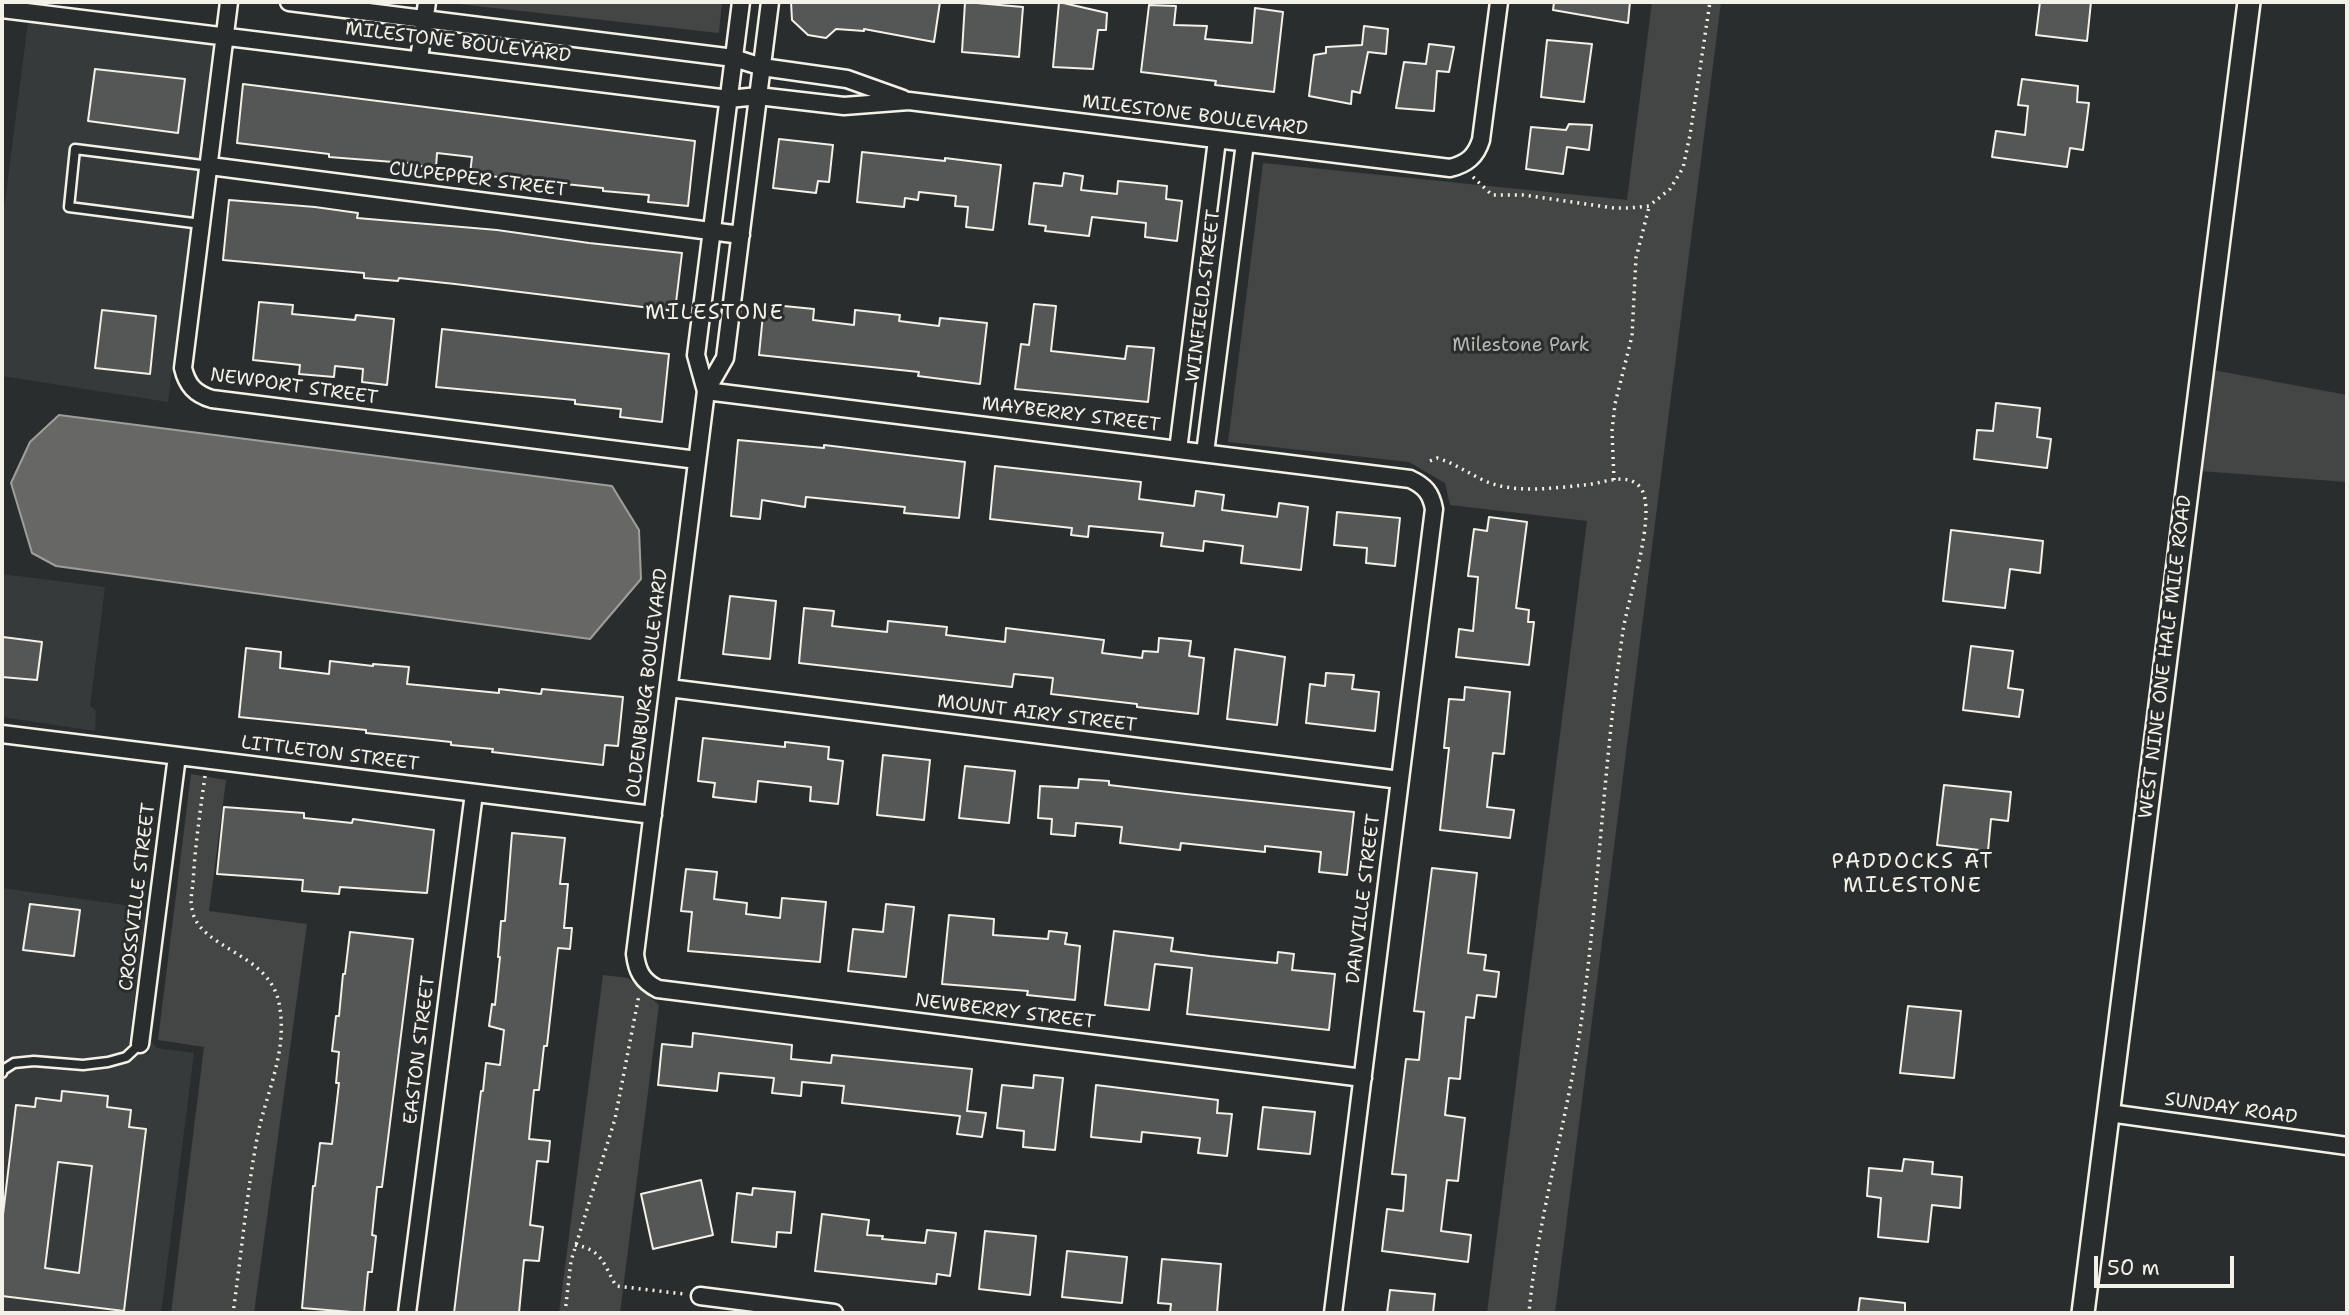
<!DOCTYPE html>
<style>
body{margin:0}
#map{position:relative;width:2349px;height:1315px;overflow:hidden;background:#2a2d2e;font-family:"Shantell Sans",sans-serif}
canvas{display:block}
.frame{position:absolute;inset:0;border:4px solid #f4f1e8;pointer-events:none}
.scale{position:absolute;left:2094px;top:1256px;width:140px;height:32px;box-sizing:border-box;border:4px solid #f4f1e8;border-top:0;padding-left:9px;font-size:21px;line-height:24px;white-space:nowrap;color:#f4f1e8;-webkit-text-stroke:5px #2a2d2e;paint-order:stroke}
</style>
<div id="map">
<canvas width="2349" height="1315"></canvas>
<div class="frame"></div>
<div class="scale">50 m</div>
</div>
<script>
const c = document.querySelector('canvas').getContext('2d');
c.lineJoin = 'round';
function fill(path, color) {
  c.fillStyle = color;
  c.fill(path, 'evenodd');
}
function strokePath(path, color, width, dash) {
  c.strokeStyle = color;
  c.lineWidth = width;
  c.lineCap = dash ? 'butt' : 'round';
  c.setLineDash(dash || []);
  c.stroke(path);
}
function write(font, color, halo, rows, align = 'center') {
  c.font = font + ' "Shantell Sans",sans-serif';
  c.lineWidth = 6;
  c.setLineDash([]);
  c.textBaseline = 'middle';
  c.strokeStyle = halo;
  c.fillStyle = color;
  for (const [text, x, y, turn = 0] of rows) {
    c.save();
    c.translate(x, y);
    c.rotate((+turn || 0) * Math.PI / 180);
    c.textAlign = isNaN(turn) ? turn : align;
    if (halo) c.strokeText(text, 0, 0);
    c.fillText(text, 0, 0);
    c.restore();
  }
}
const built = new Path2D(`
 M28,22L213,43L168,402L2,376V225Z
 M2,574L105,587L90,706L96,711L95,731L2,717Z
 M2,888L146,908L128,1051L149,1054L151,1041L157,1048L194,1053L161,1313H2Z`);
const green = new Path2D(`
 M459,2H722L719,33L459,4Z
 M1652,2H1721L1555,1313H1487L1587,521L1450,505L1445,483L1409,462L1228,442L1263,163L1627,200Z
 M2213,370L2347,395V482L2200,471Z
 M191,774L226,780L209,911L307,924L254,1313H171L204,1047L158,1040Z
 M603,975L628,978L659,1005L620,1313H559Z`);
const water = new Path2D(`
 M59,415L612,486L639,530L641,579L590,639L56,566L32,553L11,483L30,442Z`);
const building = new Path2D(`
 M791,2H940L934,42L864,29V31L836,29L826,38L808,35L792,20Z
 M965,2L1023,7L1019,57L962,52Z
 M1059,2L1107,13L1106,30H1098L1093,69L1053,67Z
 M1554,2H1630L1628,23L1553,10Z
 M2040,2H2091L2087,41L2036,35Z
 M1149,5L1176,6L1174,25L1207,26L1205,39L1252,43L1255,8L1283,12L1274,92L1215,85L1216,81L1141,72Z
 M1364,26L1388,29L1386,54L1368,52L1360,93L1352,91L1351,104L1309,96L1314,55L1326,53V47L1362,45Z
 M1547,40L1592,44L1584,102L1541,97Z
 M1429,44L1454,47L1449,72L1437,71L1434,111L1396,108L1404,62L1426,64Z
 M95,69L185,79L178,133L88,121Z
 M2022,79L2078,86L2077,102L2089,103L2083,150L2070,148L2067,167L1992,157L1996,131L2025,135L2028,106L2018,105Z
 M243,84L695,141L688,206L648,202L649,195L603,191V188L470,174L472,157L437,153L436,168L419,166V164L329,157V154L237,143Z
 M1569,124L1592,125L1589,150L1567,147L1563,174L1526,169L1531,127L1566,130Z
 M779,139L833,145L829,182L818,181L816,193L773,188Z
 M862,152L945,161V158L1001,165L993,230L966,227L968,207L955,206L956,196L919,192L918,200L905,198L904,207L857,202Z
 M1064,173L1083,176L1081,190L1117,194L1118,181L1167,186L1166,199L1182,201L1177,241L1145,237L1146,223L1092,217L1089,236L1045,231L1046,226L1029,224L1034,183L1062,186Z
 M229,200L315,207L358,213L357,218L497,230L589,243L682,253L675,311L455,284L399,278L398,281L364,278V273L223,260Z
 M259,302L293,305L292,314L355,320L356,315L394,319L387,385L362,382L363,369L335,366L334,377L299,374L300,365L253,360Z
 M764,304L814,309L813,320L854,325L855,310L900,315L899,321L939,326L940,318L987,323L980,384L918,376L919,372L759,355Z
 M1034,304L1056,306L1051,351L1125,359L1127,346L1154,348L1148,402L1015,389L1021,344L1029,345Z
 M102,310L156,316L150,374L95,368Z
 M442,329L669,354L662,422L620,417L621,409L575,404V400L436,387Z
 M1996,403L2040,408L2037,437L2051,439L2047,468L1974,459L1977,430L1993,431Z
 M738,440L824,448V445L965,462L959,518L904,513L905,507L806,497L805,507L762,500L760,519L731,516Z
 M995,466L1141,482L1139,499L1194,506L1196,491L1224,495L1222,510L1277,517L1279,503L1308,507L1301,570L1241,563L1243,546L1204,541L1203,551L1161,546L1163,533L1089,526L1088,537L1071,535L1072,528L990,519Z
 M1337,512L1400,518L1395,566L1366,563L1367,548L1334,545Z
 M1489,517L1527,522L1516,608L1529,610L1528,622H1534L1529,665L1456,657L1459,629L1473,631L1478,577L1468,576L1474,529L1487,531Z
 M1951,530L2043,541L2040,573L2010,569L2005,608L1943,601Z
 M730,596L776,601L770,659L723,654Z
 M804,608L834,611L832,626L887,632L888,621L947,627L946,635L1005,642L1006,628L1104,640L1102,653L1142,658L1143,651L1158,652L1159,638L1191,641L1189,656L1204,658L1198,714L1137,707V704L1051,694L1053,678L1014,674L1012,687L799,663Z
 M3,637L42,642L37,680L2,677Z
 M1971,646L2013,651L2008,688L2023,690L2019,717L1963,710Z
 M246,648L281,652L280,668L329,674L330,661L373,666V664L409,667L407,684L499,693V689L541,694L542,689L623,697L618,746L605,745L603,765L492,752L493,749L451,745V742L366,733V730L239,717Z
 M1235,649L1285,657L1277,725L1227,719Z
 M1326,673L1354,675L1352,689L1379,692L1375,731L1306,723L1310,684L1325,686Z
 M1465,687L1510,692L1504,754L1493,753L1487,807L1514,810L1510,838L1440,830L1449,748H1444L1449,699L1464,700Z
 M703,738L785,747V742L829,747L828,759L843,761L838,804L810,801L811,787L758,781L756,802L713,797L715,783L698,781Z
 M883,755L930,760L924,820L877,815Z
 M965,766L1015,771L1009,823L959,818Z
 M1079,779L1109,781V785L1186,794L1354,812L1347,875L1319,872L1321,852L1265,846V852L1181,843L1180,850L1120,843L1122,827L1076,823L1075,836L1051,834L1052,819L1038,818L1040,786L1078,788Z
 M1944,785L2011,792L2008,821L1991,819L1988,851L1937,845Z
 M224,807L304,813V818L352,823L353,819L434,830L427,893L340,887L339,894L302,891L303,880L217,874Z
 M512,833L565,838L560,884H568L564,928H572L570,949L558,948L547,1046H544L539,1090H534L529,1139L550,1141L548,1162L537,1161L530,1225L543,1227L539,1261L524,1260L519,1313H454L481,1091H483L486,1063L500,1065L504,1030L489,1026L492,1004L495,1005L500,957H498L501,921H505Z
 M1432,868L1477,873L1468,953L1486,955L1484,970L1499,972L1496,997L1477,995L1474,1018L1466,1017L1460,1079L1449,1078L1445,1115L1465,1118L1458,1181L1447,1180L1441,1231L1471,1235L1468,1262L1382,1251L1387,1209L1403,1211L1406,1175L1392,1174L1406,1059L1419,1060L1424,1012L1414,1011Z
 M686,869L717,872L714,899L747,903L746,914L780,918L782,898L826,902L820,962L688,951L692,912L681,911Z
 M30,904L80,910L74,956L23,950Z
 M886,904L914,907L906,977L848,971L853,929L883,932Z
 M949,915L994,919L993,935L1048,939L1049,931L1067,933L1065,944L1080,946L1075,1000L1027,995L1028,991L942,984Z
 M1114,931L1173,938L1171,951L1210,956L1277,963L1278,952L1294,954L1292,970L1335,974L1329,1030L1187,1014L1192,968L1155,964L1149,1010L1105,1005Z
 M350,932L413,939L382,1187H377L372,1235L376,1236L372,1272H368L364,1313L302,1308L313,1186H315L320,1143L332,1144L339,1083H336L339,1052L332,1051L336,1016H339L343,974H345Z
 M1908,1006L1961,1011L1954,1078L1900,1073Z
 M693,1033L792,1045L791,1059L831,1063L832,1055L972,1069L967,1111L986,1113L982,1137L957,1134L960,1116L842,1103L844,1086L802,1082L801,1096L772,1093L774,1078L719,1073L717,1091L658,1085L662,1044L692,1047Z
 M1034,1075L1063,1078L1055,1150L1023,1147L1024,1131L997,1128L1002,1085L1033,1088Z
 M1096,1085L1218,1100L1217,1113L1232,1114L1227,1156L1198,1153L1200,1138L1142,1132L1141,1142L1091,1137Z
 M62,1091L108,1096L107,1107L131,1110L129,1127L146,1129L124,1311L2,1296V1223L16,1105L35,1107L36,1098L61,1101ZM58,1162L92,1166L79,1273L45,1268Z
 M1263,1107L1315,1112L1310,1154L1258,1149Z
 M1904,1159L1933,1162L1932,1174L1962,1177L1960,1208L1932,1205L1928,1242L1878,1237L1881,1198L1867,1196L1869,1168L1902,1171Z
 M701,1180L713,1235L653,1249L641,1194Z
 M753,1188L795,1192L791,1233L777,1232L776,1247L732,1242L737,1193L752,1195Z
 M822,1214L869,1220L867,1235L883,1236L882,1239L925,1243L927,1230L956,1233L950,1276L937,1274L936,1284L815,1271Z
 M985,1231L1036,1236L1030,1295L979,1289Z
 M1067,1251L1127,1257L1122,1303L1062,1297Z
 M1162,1259L1221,1264L1217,1313H1170L1171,1304L1158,1303Z
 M1390,1290L1435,1294L1433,1313H1387Z
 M1860,1298L1905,1303V1313H1858Z`);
const path = new Path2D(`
 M1473,177L1492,195H1523L1614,208H1629L1649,206L1670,189L1683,168L1690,135L1710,2
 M1430,461L1437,458C1454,463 1468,473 1485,481C1515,494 1553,488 1584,485C1602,484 1626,471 1640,487C1659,510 1627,601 1623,631C1604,759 1599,888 1582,1016C1569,1116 1538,1213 1529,1313
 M1614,480L1612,431L1615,404L1632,336L1636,258L1649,207
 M205,776C200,812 195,847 193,883C192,891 190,901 192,909C198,949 269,952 279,1003C289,1054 264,1095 256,1144C246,1200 241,1257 233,1313
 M575,1245C602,1249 604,1265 616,1286L684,1294
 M565,1313L571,1261L615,1119L639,995`);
const service = new Path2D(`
 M201,224L69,207L75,149L210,166
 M2,1073L3,1070L14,1063L34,1061L83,1065L108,1062L126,1057L140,1044`);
const minor = new Path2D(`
 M229,2L183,368C187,385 195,394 212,399L697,460
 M289,2L734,58L762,67L847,79L903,99
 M741,2L696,355L706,391L635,954C637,971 642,981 658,989L1363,1078
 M2,9L729,99L758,96L844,106L909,101L1450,168C1467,164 1476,156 1481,140L1499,2
 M419,59L427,2
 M210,166L741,235
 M706,391L1410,479C1425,486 1431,493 1434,509L1333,1313
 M706,391L725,358L770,2
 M1178,450L1217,140
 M1205,453L1245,143
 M669,688L1400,780
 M2,734L653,815
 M140,1044L177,756
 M2109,1113L2347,1146
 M700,1296L834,1313
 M407,1313L474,793`);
const tertiary = new Path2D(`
 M2083,1313L2249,2`);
const streetNames = [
 ["MILESTONE BOULEVARD",458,43,7],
 ["MILESTONE BOULEVARD",1195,116,7],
 ["CULPEPPER STREET",478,180,7],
 ["WINFIELD STREET",1204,296,-83],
 ["NEWPORT STREET",294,387,8],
 ["MAYBERRY STREET",1071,415,7],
 ["WEST NINE ONE HALF MILE ROAD",2166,657,-83],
 ["OLDENBURG BOULEVARD",648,683,-83],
 ["MOUNT AIRY STREET",1037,714,7],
 ["LITTLETON STREET",330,754,7],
 ["CROSSVILLE STREET",138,897,-83],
 ["DANVILLE STREET",1364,899,-83],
 ["NEWBERRY STREET",1005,1012,7],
 ["EASTON STREET",420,1050,-83],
 ["SUNDAY ROAD",2231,1109,8]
];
const parkNames = [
 ["Milestone Park",1521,346]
];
const neighbourhoodNames = [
 ["MILESTONE",715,314],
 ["PADDOCKS AT",1913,863],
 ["MILESTONE",1913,887]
];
fill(built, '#373a3a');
fill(green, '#444645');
fill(water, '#676866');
strokePath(water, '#9f9f9a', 2);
fill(building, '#555756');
strokePath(building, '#f4f1e8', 2);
strokePath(service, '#f4f1e8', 13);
strokePath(minor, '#f4f1e8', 21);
strokePath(tertiary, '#f4f1e8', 26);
strokePath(path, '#f4f1e8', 3.5, [2, 5]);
strokePath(service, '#2a2d2e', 8);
strokePath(minor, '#2a2d2e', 16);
strokePath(tertiary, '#2a2d2e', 21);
write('19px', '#f4f1e8', '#2a2d2e', streetNames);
write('19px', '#b6b5af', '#2a2d2e', parkNames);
c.letterSpacing = '2px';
write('21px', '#f4f1e8', '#2a2d2e', neighbourhoodNames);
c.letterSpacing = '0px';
</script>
